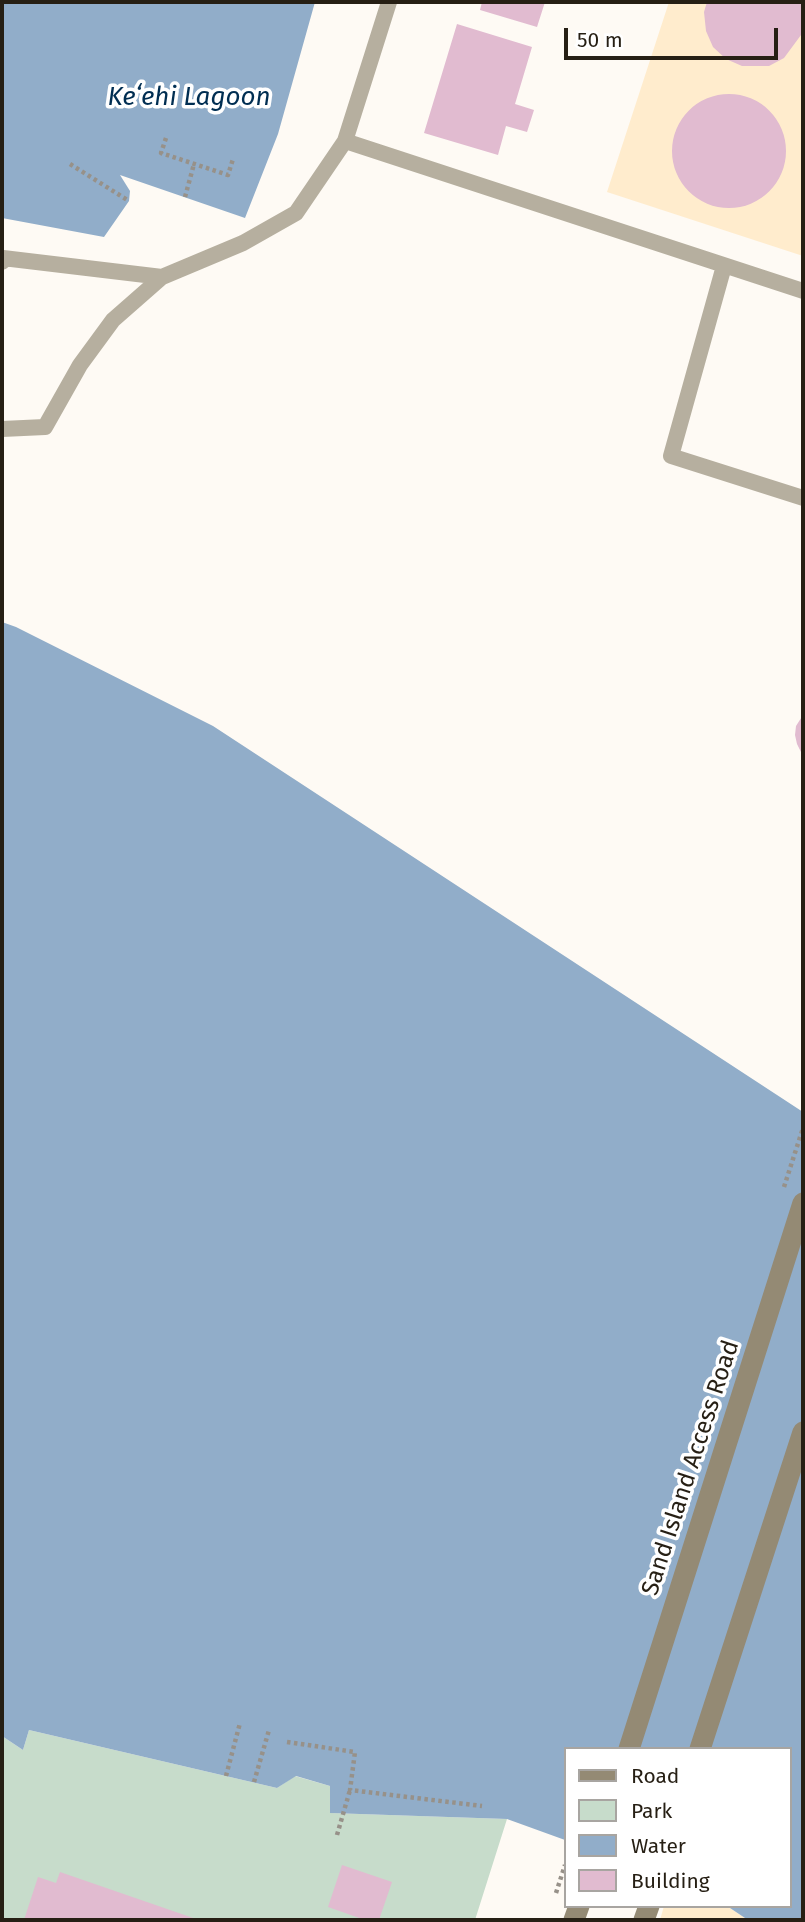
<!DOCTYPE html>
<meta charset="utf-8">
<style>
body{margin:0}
#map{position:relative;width:805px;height:1922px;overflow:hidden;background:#fefaf4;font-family:"Fira Sans",sans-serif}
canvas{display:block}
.frame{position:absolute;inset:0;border:4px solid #261f14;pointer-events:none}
.legend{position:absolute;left:564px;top:1747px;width:228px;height:161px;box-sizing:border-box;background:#fff;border:2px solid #a8a5a1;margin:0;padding:9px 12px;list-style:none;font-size:21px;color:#261f14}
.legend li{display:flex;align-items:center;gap:14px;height:35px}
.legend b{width:35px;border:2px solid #a8a5a1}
.scale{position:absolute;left:564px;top:28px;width:214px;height:32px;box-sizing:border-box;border:4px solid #261f14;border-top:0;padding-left:9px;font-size:21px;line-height:24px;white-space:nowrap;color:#261f14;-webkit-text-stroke:5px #fff;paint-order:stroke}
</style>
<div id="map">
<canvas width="805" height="1922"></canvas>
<div class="frame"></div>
<ul class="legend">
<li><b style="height:9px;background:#948a74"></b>Road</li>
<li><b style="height:19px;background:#c7dccb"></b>Park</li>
<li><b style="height:19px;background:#91adc9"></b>Water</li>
<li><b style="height:19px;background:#e1bbd0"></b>Building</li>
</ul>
<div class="scale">50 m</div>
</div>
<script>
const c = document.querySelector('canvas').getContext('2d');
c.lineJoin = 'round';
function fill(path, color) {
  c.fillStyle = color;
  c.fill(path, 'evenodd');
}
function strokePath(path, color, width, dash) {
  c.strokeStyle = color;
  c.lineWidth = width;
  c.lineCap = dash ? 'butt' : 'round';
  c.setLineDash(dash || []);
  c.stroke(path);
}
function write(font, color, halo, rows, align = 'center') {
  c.font = font + ' "Fira Sans",sans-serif';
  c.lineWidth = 7;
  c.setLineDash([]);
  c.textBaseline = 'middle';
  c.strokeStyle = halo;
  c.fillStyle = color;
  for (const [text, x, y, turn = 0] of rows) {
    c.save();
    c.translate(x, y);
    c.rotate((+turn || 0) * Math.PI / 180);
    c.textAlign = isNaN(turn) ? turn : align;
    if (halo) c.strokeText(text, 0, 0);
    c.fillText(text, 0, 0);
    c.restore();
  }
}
const built = new Path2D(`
 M669,2H803V256L607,192Z
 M664,1906H727L748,1920H660Z`);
const green = new Path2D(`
 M29,1730L277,1788L295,1776L330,1786L331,1813L507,1819L475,1920H2V1736L23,1750Z`);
const water = new Path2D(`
 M2,2H315L278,134L245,218L120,175L130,191L129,201L104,237L2,218Z
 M2,622L16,627L213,726L803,1112V1920H748L727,1906H789V1749H565V1840L507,1819L330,1813V1786L296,1776L277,1788L29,1730L23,1750L2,1736Z`);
const building = new Path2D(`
 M482,2H545L537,27L480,10Z
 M707,2H801L803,17L801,35L784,58L769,66H742L726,59L713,47L706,31L704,12Z
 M457,24L532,47L515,104L534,110L527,132L506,126L498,155L424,133Z
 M672 151a57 57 0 1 1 114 0a57 57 0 1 1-114 0Z
 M803,715V756L797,744L795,735L796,726Z
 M342,1865L392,1882L379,1920H365L328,1907Z
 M60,1872L199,1920H24L38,1877L56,1883Z`);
const path = new Path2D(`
 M166,138L161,153L228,175L233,159
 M70,164L129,201
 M185,197L194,164
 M784,1187L803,1128
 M287,1742L355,1752L350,1790L482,1806
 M226,1776L240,1723
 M254,1782L269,1730
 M337,1835L350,1790
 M556,1893L565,1865`);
const service = new Path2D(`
 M345,141L803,291
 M2,262L3,258L162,277
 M724,266L671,456L803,498
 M2,429L45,427L80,365L113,320L162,277L243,243L296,213L345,141L389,2`);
const secondary = new Path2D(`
 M629,1749L803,1203
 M700,1749L803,1432
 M574,1920L579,1906
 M644,1920L649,1906`);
const streetNames = [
 ["Sand Island Access Road",691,1468,-72]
];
const waterNames = [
 ["Keʻehi Lagoon",189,98]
];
fill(built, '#ffeccd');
fill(green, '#c7dccb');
fill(water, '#91adc9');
fill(building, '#e1bbd0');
strokePath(path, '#979189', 4.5, [3.5, 3.5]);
strokePath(service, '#b6af9f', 16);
strokePath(secondary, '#948a74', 21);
write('24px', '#261f14', '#fff', streetNames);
write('italic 26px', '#002e52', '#fff', waterNames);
</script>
